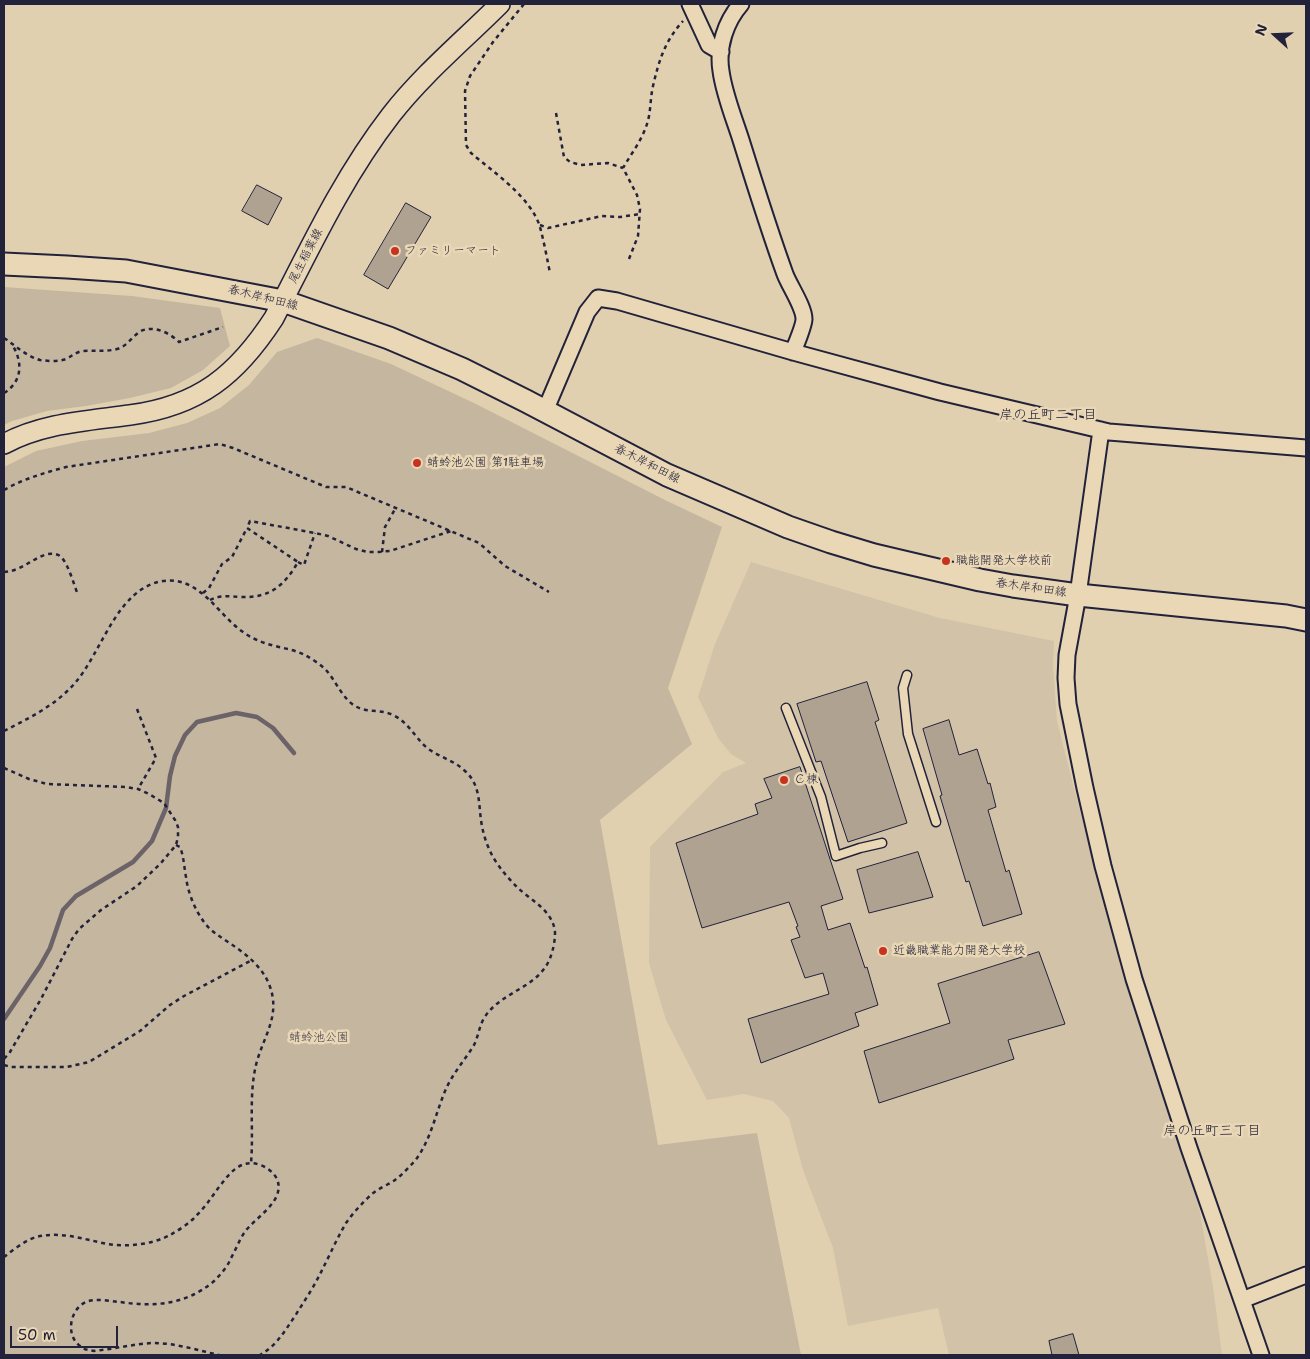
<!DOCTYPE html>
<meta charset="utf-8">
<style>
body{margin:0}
#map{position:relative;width:1310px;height:1359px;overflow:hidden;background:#e1d0b0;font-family:"Shantell Sans",sans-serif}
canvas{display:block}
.frame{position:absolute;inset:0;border:5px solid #22223b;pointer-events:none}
.north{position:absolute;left:1250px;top:10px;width:50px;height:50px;-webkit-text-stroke:4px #e9d7b5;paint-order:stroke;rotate:290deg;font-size:14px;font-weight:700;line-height:20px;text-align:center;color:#22223b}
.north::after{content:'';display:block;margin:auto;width:18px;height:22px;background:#22223b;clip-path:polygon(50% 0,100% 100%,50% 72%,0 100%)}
.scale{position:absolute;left:10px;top:1326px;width:108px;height:22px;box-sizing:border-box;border:2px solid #22223b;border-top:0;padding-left:6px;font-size:15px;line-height:18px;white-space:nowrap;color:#22223b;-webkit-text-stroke:4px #e9d7b5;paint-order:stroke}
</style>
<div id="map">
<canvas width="1310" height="1359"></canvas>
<div class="frame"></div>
<div class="north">N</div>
<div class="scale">50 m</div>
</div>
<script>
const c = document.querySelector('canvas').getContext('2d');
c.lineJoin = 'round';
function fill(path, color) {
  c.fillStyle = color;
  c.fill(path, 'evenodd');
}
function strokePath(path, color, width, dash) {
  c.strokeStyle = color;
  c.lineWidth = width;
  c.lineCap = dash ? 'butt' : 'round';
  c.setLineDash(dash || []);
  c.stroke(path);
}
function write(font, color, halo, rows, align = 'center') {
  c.font = font + ' "Shantell Sans","Klee One",sans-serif';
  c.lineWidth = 5;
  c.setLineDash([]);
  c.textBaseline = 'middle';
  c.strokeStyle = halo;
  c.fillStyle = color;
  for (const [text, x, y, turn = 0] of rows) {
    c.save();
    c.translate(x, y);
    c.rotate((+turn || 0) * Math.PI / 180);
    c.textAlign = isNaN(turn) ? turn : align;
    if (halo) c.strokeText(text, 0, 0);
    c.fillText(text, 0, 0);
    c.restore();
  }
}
const built = new Path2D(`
 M751,562L940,618L1054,641L1053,665L1057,721L1076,796L1113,938L1142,1030L1182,1148L1199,1207L1213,1287L1222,1355H949L938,1308L848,1326L833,1248L803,1170L789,1118L773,1101L744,1094L707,1100L666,1020L649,963L650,847L723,772L746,763L731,754L718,738L698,697L715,644Z`);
const green = new Path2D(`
 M4,287L132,296L220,308L230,346L203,370L171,388L130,398L86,406L47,411L12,421L4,425Z
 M317,338L391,364L476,404L665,500L722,527L668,688L692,744L600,820L658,1145L757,1133L801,1355H4V467L36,451L82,441L149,433L187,423L220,408L249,385L277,352Z`);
const stream = new Path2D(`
 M4,1019L40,966L50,948L63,910L76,896L133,862L152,841L166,808L170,776L175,756L185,735L197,722L236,713L257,717L273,728L294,753`);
const building = new Path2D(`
 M257,185L282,198L268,225L242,211Z
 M406,203L431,217L388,289L364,275Z
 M867,682L879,720L875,722L907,823L848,842L821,761L816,762L797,704Z
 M949,720L959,755L977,749L988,784L990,783L996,807L988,810L1006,872L1009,870L1022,914L983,926L969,881L966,882L940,796L942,795L923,729Z
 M800,767L843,899L821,906L828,930L850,923L865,968L867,967L878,1005L855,1013L859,1026L761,1063L748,1019L829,994L823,973L805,978L791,940L800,937L796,927L798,926L789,902L702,928L676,843L758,814L755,804L772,798L764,779Z
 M918,852L933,897L869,913L857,870Z
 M1039,952L1065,1024L1008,1040L1014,1059L879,1103L864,1051L950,1023L938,984Z
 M1073,1334L1079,1355H1052L1049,1341Z`);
const path = new Path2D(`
 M524,4L493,42L470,76L465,91L466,145L471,153C493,172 531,197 540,227C544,242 547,258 550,273
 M556,113L564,157L570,162L581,165L608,163L623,168
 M540,225L548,228L602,216L620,217L640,214
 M629,259L638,236L640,209L637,195L623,168C631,154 642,140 647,124C651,112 650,99 653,86C659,60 665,41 683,21
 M4,338C16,346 26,356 40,360C48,361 58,362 66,359C72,356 76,352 83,351C95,350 106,352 117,349C128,346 132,336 141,331C154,325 170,333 179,342L223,327
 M4,393C22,382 23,363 13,346
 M4,490C23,479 44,473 66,467L220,444L233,448L326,487H346L479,543L505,566L549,592
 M382,552L385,527L395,509
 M298,562L304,565L315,533
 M4,572C22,571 32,558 48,554C53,553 59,554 62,558C69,566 74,585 78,595
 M203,593L209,588L222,564L232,557L247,528
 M210,600C220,595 229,596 241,597C270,598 284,586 298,562L247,528L250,521L315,533L328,536L356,549L368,552H378L390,551L451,531
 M137,709L156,758L138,789
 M4,731C29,718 55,706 75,683C102,652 117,588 163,581C200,576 217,614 243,632C254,640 266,644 279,647C288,649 297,651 305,655C312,659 320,664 326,670C336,681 342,698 355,706C367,713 381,709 393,715C408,722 414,736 426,747C438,757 454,760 465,771C482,786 478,807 482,826C484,837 488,848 493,857C500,869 509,879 518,888C532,901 553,911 555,932C555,939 554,946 552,952C543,989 499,990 483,1020C479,1028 478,1037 474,1045C465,1060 453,1073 446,1089C435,1114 431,1141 414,1162C408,1168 402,1175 395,1180C388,1185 379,1188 372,1194C363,1202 353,1213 346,1223C336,1240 328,1259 319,1276C312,1290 303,1303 295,1316C284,1332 277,1345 260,1355
 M4,768L29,779L47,784L126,787L138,789L149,794L164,803L175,820L178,827V837L176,845L161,863L137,886L101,910L79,929L72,939L41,999L10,1052L4,1059
 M176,845L180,847C184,857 184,867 186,877C188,893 195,910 204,922C211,932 221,937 231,944C246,954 262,967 269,984C281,1014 265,1034 257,1061C248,1094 254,1129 251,1163
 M4,1065L11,1067H67L89,1062L140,1031L170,1005L184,996L252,960
 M4,1257C13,1250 24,1241 36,1237C61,1231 83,1239 107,1244C127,1247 151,1245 170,1235C179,1230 190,1223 197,1215C204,1208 210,1200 216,1191C227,1177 239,1157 260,1165C267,1167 274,1173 277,1179C285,1199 261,1214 250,1226C241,1234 237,1248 231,1258C227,1268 220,1275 213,1282C185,1305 154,1307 120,1302C109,1301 96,1298 86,1302C70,1309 65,1335 80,1346C84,1350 89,1350 94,1351C114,1349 133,1344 153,1343C175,1343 197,1350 219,1355`);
const service = new Path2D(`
 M907,675L903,688L908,734L936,822
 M786,708L821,797L836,856L860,848L882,843`);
const minor = new Path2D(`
 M690,4L709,45L721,52
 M741,4C726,21 717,47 721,71C724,94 734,118 741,140C755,185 769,230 785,274C789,285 804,307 804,319C804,326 796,344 793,352
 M545,411L587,312L598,298L617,301L793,352L940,392L1109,432L1306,448
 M1101,430L1078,595L1067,655L1066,678L1068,704L1085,788L1103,866L1134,979L1189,1148L1261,1355
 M1242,1300L1306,1275`);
const tertiary = new Path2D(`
 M4,444C43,423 87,421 130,415C199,406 237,375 274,318C310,248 343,177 391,115C423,74 464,40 500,4`);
const secondary = new Path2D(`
 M4,264L67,267L126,271L283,301L389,338L462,369L526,401L667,475L788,527L831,542L874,555L980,580L1013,586L1078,595L1286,616L1306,620`);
const markers = [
 [395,251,5,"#c8321e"],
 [417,463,5,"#c8321e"],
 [946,561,5,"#c8321e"],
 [784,780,5,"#c8321e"],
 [883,951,5,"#c8321e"]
];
const poiNames = [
 ["ファミリーマート",405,251],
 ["蜻蛉池公園 第1駐車場",427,463],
 ["職能開発大学校前",956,561],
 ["Ｃ棟",794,780],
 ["近畿職業能力開発大学校",893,951]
];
const streetNames = [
 ["尾生稲葉線",306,256,-63],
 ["春木岸和田線",263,298,14],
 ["春木岸和田線",647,464,27],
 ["春木岸和田線",1031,588,8]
];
const parkNames = [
 ["蜻蛉池公園",319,1038]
];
const neighbourhoodNames = [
 ["岸の丘町二丁目",1048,415],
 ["岸の丘町三丁目",1212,1131]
];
fill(built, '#d2c2a7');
fill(green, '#c5b69f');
strokePath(stream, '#6b6367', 4.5);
fill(building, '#afa291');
strokePath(building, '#22223b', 1);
strokePath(service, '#22223b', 11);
strokePath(minor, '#22223b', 19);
strokePath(tertiary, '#22223b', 22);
strokePath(secondary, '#22223b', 25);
strokePath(path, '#22223b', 2.5, [4, 4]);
strokePath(service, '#e9d7b5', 8);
strokePath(minor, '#e9d7b5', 15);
strokePath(tertiary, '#e9d7b5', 19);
strokePath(secondary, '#e9d7b5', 21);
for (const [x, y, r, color] of markers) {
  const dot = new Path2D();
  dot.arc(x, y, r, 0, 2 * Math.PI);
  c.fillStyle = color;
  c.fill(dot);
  strokePath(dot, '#e9d7b5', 2);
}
write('12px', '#22223b', '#e9d7b5', poiNames, 'left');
write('12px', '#22223b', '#e9d7b5', streetNames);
write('12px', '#43404f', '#e9d7b5', parkNames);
write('14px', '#22223b', '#e9d7b5', neighbourhoodNames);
</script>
